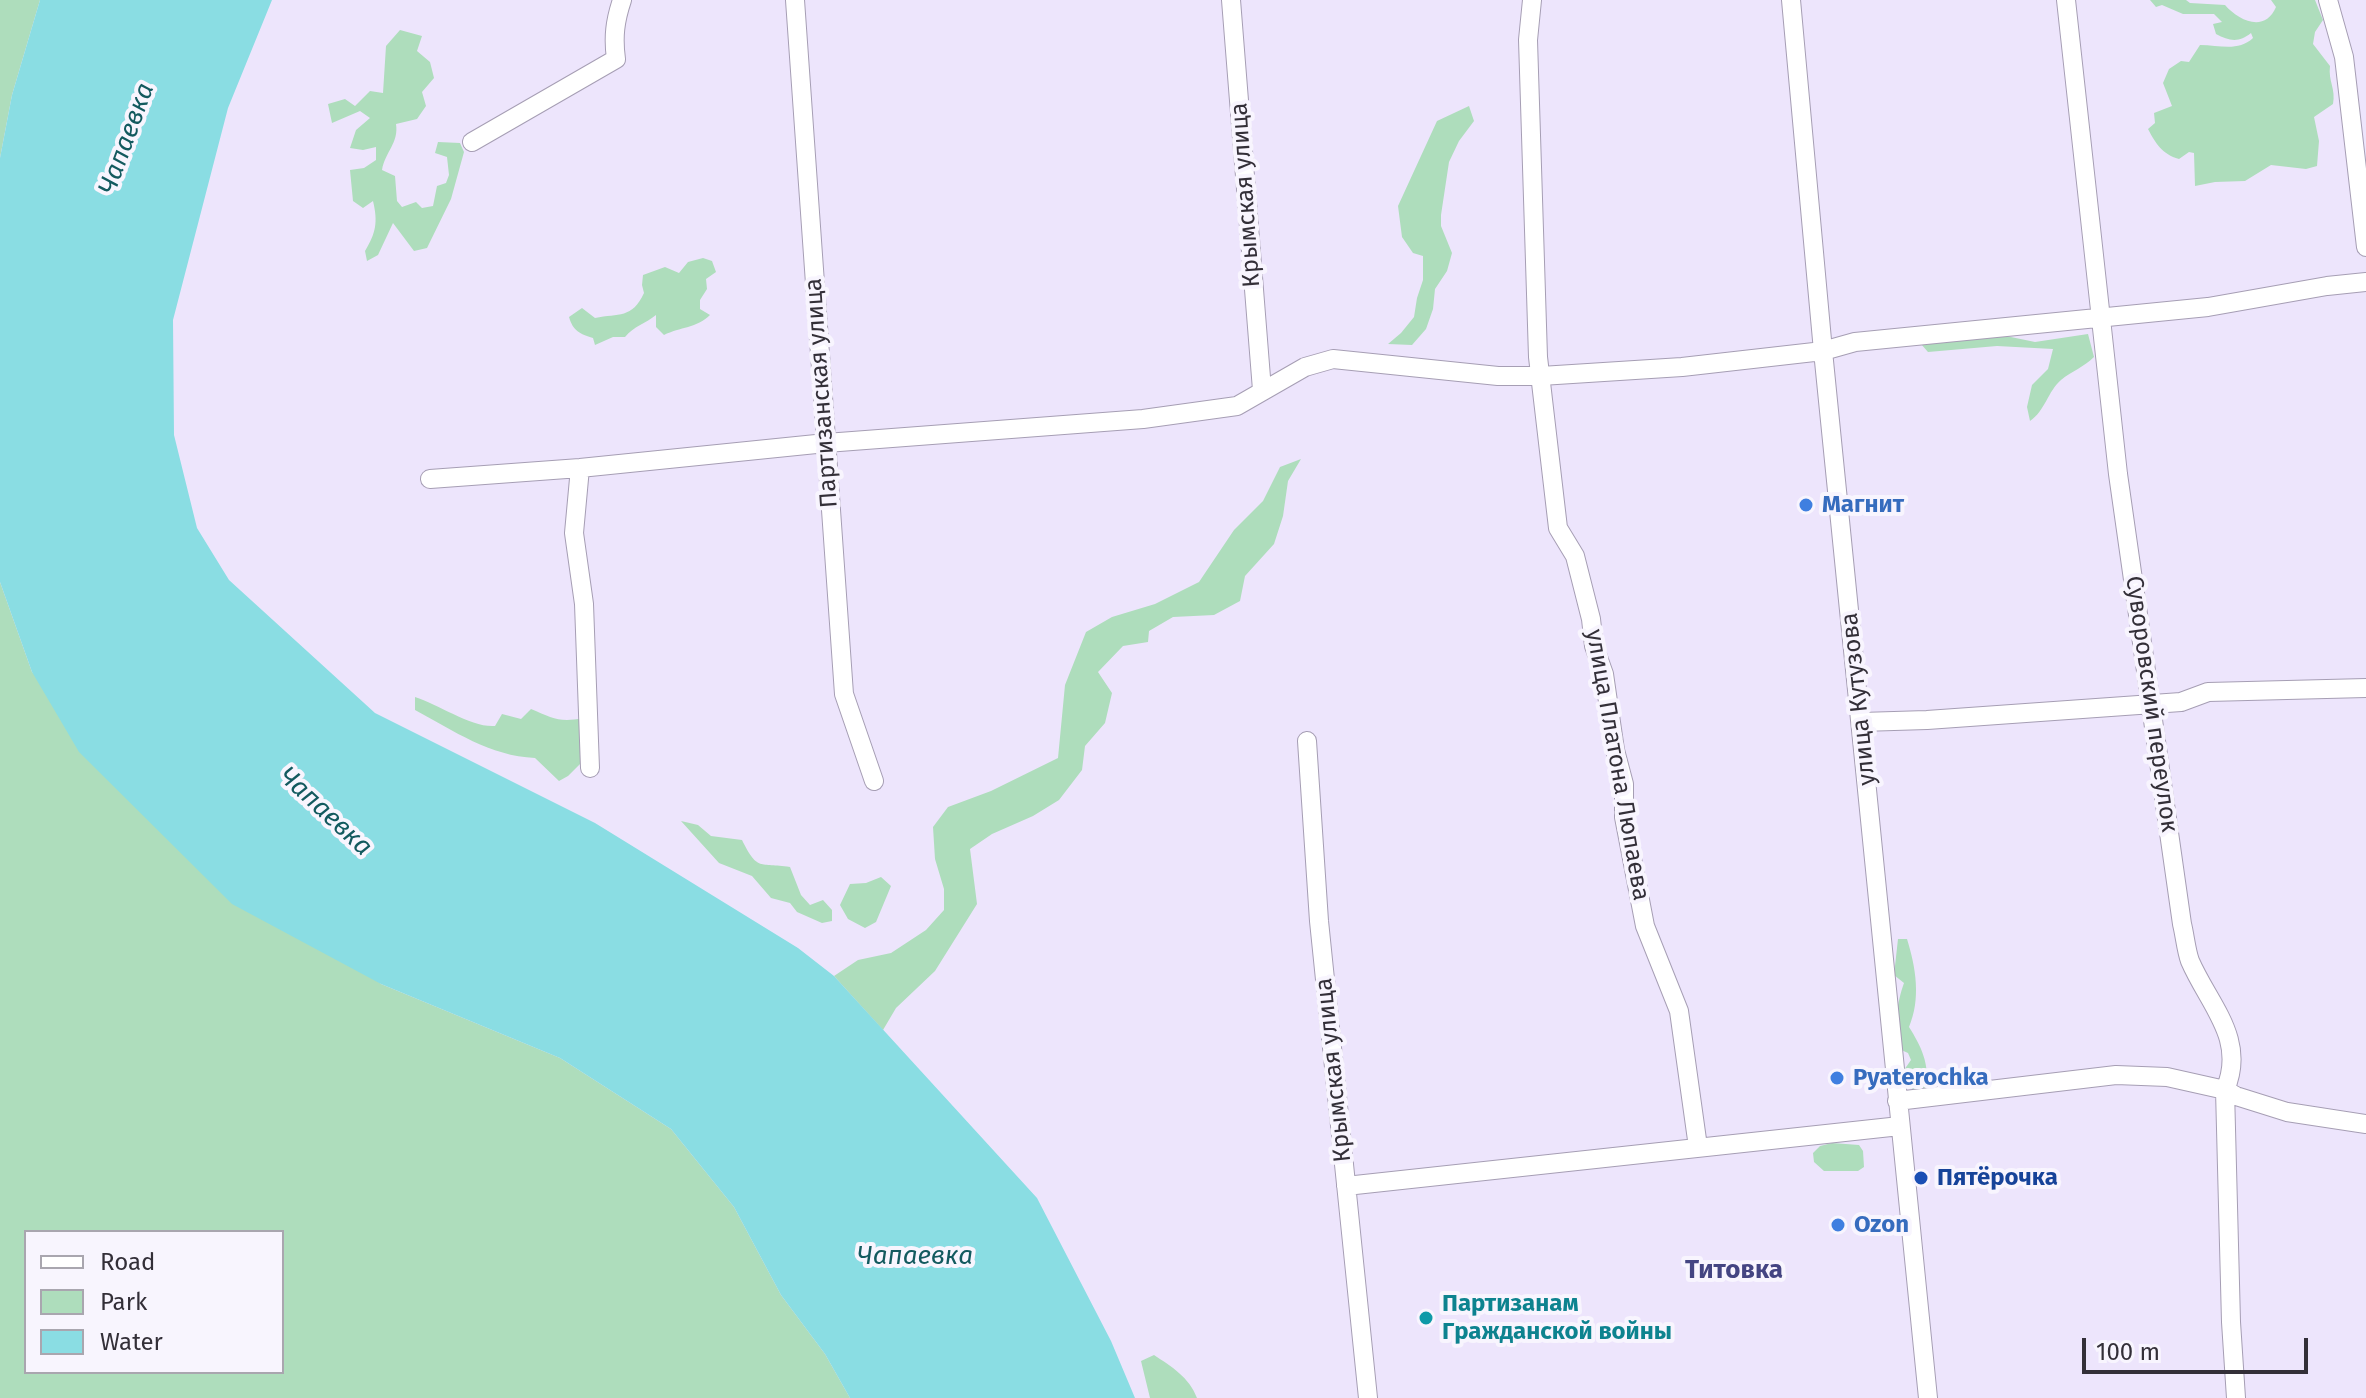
<!DOCTYPE html>
<meta charset="utf-8">
<style>
body{margin:0}
#map{position:relative;width:2366px;height:1398px;overflow:hidden;background:#ede5fc;font-family:"Fira Sans",sans-serif}
canvas{display:block}
.legend{position:absolute;left:24px;top:1230px;width:260px;height:144px;box-sizing:border-box;background:#f8f5fe;border:2px solid #a9a6af;margin:0;padding:10px 14px;list-style:none;font-size:24px;color:#332f38}
.legend li{display:flex;align-items:center;gap:16px;height:40px}
.legend b{width:40px;border:2px solid #a9a6af}
.scale{position:absolute;left:2082px;top:1338px;width:226px;height:36px;box-sizing:border-box;border:4px solid #332f38;border-top:0;padding-left:10px;font-size:24px;line-height:28px;white-space:nowrap;color:#332f38;-webkit-text-stroke:6px #f8f5fe;paint-order:stroke}
</style>
<div id="map">
<canvas width="2366" height="1398"></canvas>
<ul class="legend">
<li><b style="height:10px;background:#fff"></b>Road</li>
<li><b style="height:22px;background:#aeddbc"></b>Park</li>
<li><b style="height:22px;background:#8adde3"></b>Water</li>
</ul>
<div class="scale">100 m</div>
</div>
<script>
const c = document.querySelector('canvas').getContext('2d');
c.lineJoin = 'round';
function fill(path, color) {
  c.fillStyle = color;
  c.fill(path, 'evenodd');
}
function strokePath(path, color, width, dash) {
  c.strokeStyle = color;
  c.lineWidth = width;
  c.lineCap = dash ? 'butt' : 'round';
  c.setLineDash(dash || []);
  c.stroke(path);
}
function write(font, color, halo, rows, align = 'center') {
  c.font = font + ' "Fira Sans",sans-serif';
  c.lineWidth = 8;
  c.setLineDash([]);
  c.textBaseline = 'middle';
  c.strokeStyle = halo;
  c.fillStyle = color;
  for (const [text, x, y, turn = 0] of rows) {
    c.save();
    c.translate(x, y);
    c.rotate((+turn || 0) * Math.PI / 180);
    c.textAlign = isNaN(turn) ? turn : align;
    if (halo) c.strokeText(text, 0, 0);
    c.fillText(text, 0, 0);
    c.restore();
  }
}
const green = new Path2D(`
 M0,0H40L12,95L0,158Z
 M2150,0H2186L2190,3L2225,5C2239,21 2265,33 2276,7L2271,0H2315L2323,20L2315,32L2313,44L2330,66C2328,81 2336,89 2333,104L2314,117L2319,141L2317,166L2306,169L2271,165L2245,181L2215,182L2195,186L2194,153L2189,152L2179,159C2162,154 2156,144 2148,129L2155,123L2154,113L2172,106L2163,83L2169,69L2181,61L2189,62L2200,45C2220,45 2238,52 2253,38L2251,33C2239,43 2229,41 2216,34L2213,24L2222,22L2214,14H2183L2162,5L2156,7Z
 M400,30L422,36L417,51L430,62L434,78L422,92L426,106L417,119L396,124C399,143 385,152 382,170L395,176L397,201L402,207L416,202L422,208L433,206L437,186L446,183L449,175L447,157L435,153L438,142L460,143L464,152L451,199L427,248L414,251L393,223L378,255L367,261L365,251C376,233 378,222 373,201L363,208L353,201L350,170L364,168L376,160V147L363,150L350,148L356,130L370,118L360,111L332,123L328,104L345,99L355,106L370,91L383,93L386,46Z
 M1469,106L1474,121L1459,141L1449,162L1441,215V226L1452,253L1447,271L1435,289L1433,309L1426,329L1412,345L1388,344L1401,333L1414,317L1417,298L1423,280V256L1413,253L1402,237L1398,206L1437,121Z
 M703,258L712,261L716,272L706,279L707,289L700,300V309L710,315C697,328 680,327 664,335L656,327V315C645,324 634,326 625,337H613L595,345L593,338C580,334 573,331 569,317L582,308L595,318C619,313 632,319 644,293L642,285L643,275L665,267L679,273L688,262Z
 M2088,334L2094,357C2084,367 2072,371 2061,380C2048,391 2045,411 2030,421L2027,407L2032,385L2048,369L2053,349L1997,346L1928,352L1921,344L2006,336L2035,342Z
 M1301,459L1288,481L1283,516L1274,544L1245,576L1240,601L1214,615L1173,617L1149,631L1148,642L1123,646L1098,672L1112,693L1105,723L1085,746L1082,770L1059,800L1033,816L992,834L970,849L977,904L935,971L896,1008L883,1030L834,976L858,960L891,953L926,930L944,910V889L935,859L933,827L948,807L991,791L1058,758L1065,685L1086,632L1112,617L1155,604L1199,582L1234,530L1263,501L1280,467Z
 M0,582L32,672L381,984L560,1058L671,1129L734,1207L781,1295L825,1354L850,1398H0ZM26,1232H282V1372H26Z
 M415,697C438,704 472,728 495,726L502,714L521,719L531,709C552,718 560,723 583,718V761L568,776L559,781L535,758C490,756 454,731 415,710Z
 M681,821L698,825L711,836L742,840C758,872 759,862 790,867L801,895L810,905L823,900L832,910V921L822,923L797,912L790,903L771,898L752,876L719,863Z
 M881,877L891,886L876,922L865,928L848,919L840,905L850,884L866,883Z
 M1898,939H1907C1916,968 1921,999 1909,1027C1921,1046 1930,1064 1926,1088L1916,1091L1906,1084L1904,1070L1911,1060L1908,1053L1899,1049C1893,1030 1897,1002 1904,983L1894,975Z
 M1832,1143L1859,1145L1863,1151L1864,1167L1858,1171H1824L1814,1162L1813,1153L1820,1146Z
 M1154,1355C1172,1367 1189,1377 1197,1398H1150L1141,1361Z`);
const water = new Path2D(`
 M40,0H272L228,108L173,320L174,435L197,528L229,580L375,713L595,823L798,948L834,976L1037,1198L1111,1341L1135,1398H850L825,1354L781,1295L734,1207L671,1129L560,1058L381,984L232,904L79,752L32,672L0,582V158L12,95Z`);
const minor = new Path2D(`
 M795,0L844,694L874,781
 M1231,0L1262,390
 M1532,0L1528,40L1538,357L1558,528L1575,556L1591,619L1594,646L1604,674L1615,750L1624,784V817L1645,926L1679,1011L1698,1147
 M1791,0L1823,351L1928,1398
 M2066,0L2118,474L2182,924C2185,936 2186,950 2190,961C2209,1005 2247,1039 2225,1090L2231,1322L2236,1398
 M2328,0L2344,57L2366,247
 M472,142L616,59C613,37 615,21 622,0
 M580,468L574,533L584,604L590,768
 M430,479L580,468L826,443L1143,419L1237,406L1305,367L1333,359L1498,376H1541L1682,367L1823,351L1855,342L2208,307L2327,286L2366,282
 M1861,722L1927,720L2181,702L2208,692L2366,688
 M1307,741L1319,921L1368,1398
 M1897,1101L2116,1075L2167,1077L2225,1090L2236,1096L2287,1112L2366,1124
 M1346,1186L1900,1126`);
const markers = [
 [1806,505,8,"#3f7fe0"],
 [1837,1078,8,"#3f7fe0"],
 [1921,1178,8,"#1a4fb4"],
 [1838,1225,8,"#3f7fe0"],
 [1426,1318,8,"#0f9aa8"]
];
const streetNames = [
 ["Крымская улица",1246,195,-94],
 ["Партизанская улица",822,393,-94],
 ["улица Кутузова",1859,699,-96],
 ["Суворовский переулок",2151,704,82],
 ["улица Платона Люпаева",1617,765,80],
 ["Крымская улица",1334,1070,-96]
];
const shopNames = [
 ["Магнит",1822,505],
 ["Pyaterochka",1853,1078],
 ["Ozon",1854,1225]
];
const transitNames = [
 ["Пятёрочка",1937,1178]
];
const cultureNames = [
 ["Партизанам",1442,1304],
 ["Гражданской войны",1442,1332]
];
const waterNames = [
 ["Чапаевка",127,139,-70],
 ["Чапаевка",325,812,43],
 ["Чапаевка",915,1257]
];
const neighbourhoodNames = [
 ["Титовка",1734,1271]
];
fill(green, '#aeddbc');
fill(water, '#8adde3');
strokePath(minor, '#a69eb4', 20);
strokePath(minor, '#fff', 18);
for (const [x, y, r, color] of markers) {
  const dot = new Path2D();
  dot.arc(x, y, r, 0, 2 * Math.PI);
  c.fillStyle = color;
  c.fill(dot);
  strokePath(dot, '#f8f5fe', 3);
}
write('24px', '#332f38', '#f8f5fe', streetNames);
write('bold 24px', '#366cbe', '#f8f5fe', shopNames, 'left');
write('bold 24px', '#164399', '#f8f5fe', transitNames, 'left');
write('bold 24px', '#0d838f', '#f8f5fe', cultureNames, 'left');
write('italic 26px', '#135a5f', '#f8f5fe', waterNames);
write('bold 26px', '#444582', '#f8f5fe', neighbourhoodNames);
</script>
